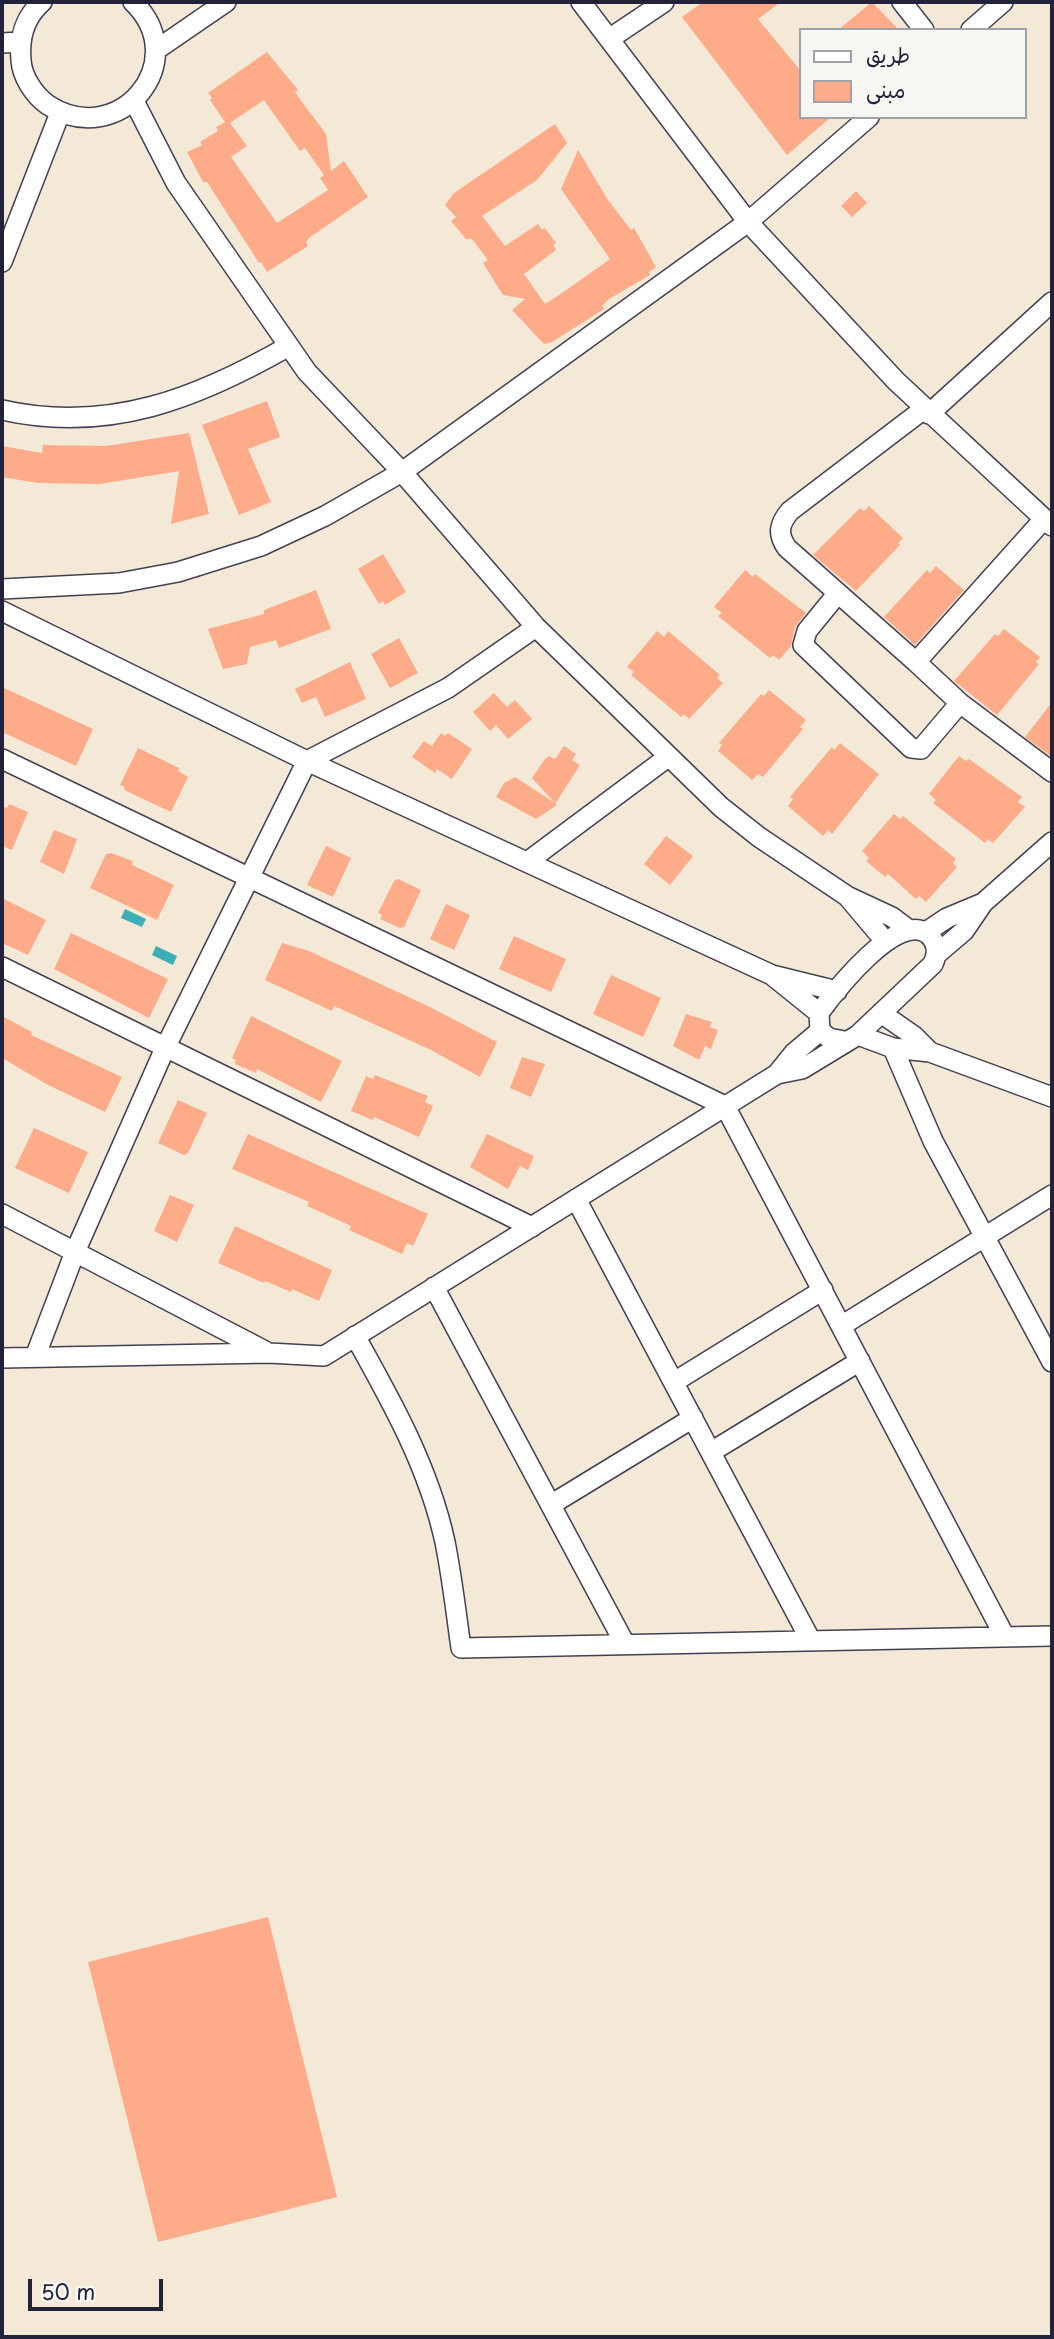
<!DOCTYPE html>
<meta charset="utf-8">
<style>
body{margin:0}
#map{position:relative;width:1054px;height:2339px;overflow:hidden;background:#f4e8d7;font-family:"Playpen Sans","Playpen Sans Arabic",sans-serif}
canvas{display:block}
.frame{position:absolute;inset:0;border:4px solid #22223b;pointer-events:none}
.legend{position:absolute;left:799px;top:28px;width:228px;height:91px;box-sizing:border-box;background:#f6f6f2;border:2px solid #a1a1a9;margin:0;padding:9px 12px;list-style:none;font-size:21px;color:#22223b}
.legend li{display:flex;align-items:center;gap:14px;height:35px}
.legend b{width:35px;border:2px solid #a1a1a9}
.scale{position:absolute;left:28px;top:2279px;width:135px;height:32px;box-sizing:border-box;border:4px solid #22223b;border-top:0;padding-left:9px;font-size:21px;line-height:24px;white-space:nowrap;color:#22223b;-webkit-text-stroke:5px #f6f6f2;paint-order:stroke}
</style>
<div id="map">
<canvas width="1054" height="2339"></canvas>
<div class="frame"></div>
<ul class="legend">
<li><b style="height:9px;background:#fff"></b>طريق</li>
<li><b style="height:19px;background:#feab8a"></b>مبنى</li>
</ul>
<div class="scale">50 m</div>
</div>
<script>
const c = document.querySelector('canvas').getContext('2d');
c.lineJoin = 'round';
function fill(path, color) {
  c.fillStyle = color;
  c.fill(path, 'evenodd');
}
function strokePath(path, color, width, dash) {
  c.strokeStyle = color;
  c.lineWidth = width;
  c.lineCap = dash ? 'butt' : 'round';
  c.setLineDash(dash || []);
  c.stroke(path);
}
const water = new Path2D(`
 M125,909L146,919L142,927L121,918Z
 M156,946L177,956L173,965L152,955Z`);
const building = new Path2D(`
 M703,2H781L758,19L800,70V117H831L787,155L682,17Z
 M872,2L899,30H838Z
 M267,52L298,90L295,92L302,102L326,134L331,171L344,161L368,197L309,238L306,242L308,246L267,272L261,262L259,263L207,182H203L187,152L202,145L200,142L218,131L216,127L225,122L210,100L212,98L208,93ZM264,100L300,151L305,148L324,175L320,178L328,190L277,223L231,157L247,146L230,123Z
 M555,124L567,143L537,180L482,216L505,246L538,224L542,230L545,228L556,243L553,245L556,250L524,274L545,304L562,293L610,259L561,189L578,150L608,200L631,230L634,228L656,267L649,272L650,275L609,299L602,306L604,309L552,342L544,344L512,310L525,299L503,295L483,263L488,260L472,239H466L451,221L456,217L445,205L454,193Z
 M856,191L867,203L852,217L841,206Z
 M267,401L280,437L248,449L271,502L239,515L202,425Z
 M189,433L209,514L171,524L179,471L100,484L38,483L2,477V446L42,453L43,445L106,446Z
 M869,506L903,538L898,543L900,545L856,591L813,555L860,508L864,511Z
 M383,554L406,592L385,605L383,601L379,604L358,569Z
 M936,566L964,590L915,645L884,617L927,570L930,573Z
 M745,570L753,577L755,574L806,613L795,627L791,646L779,660L773,655L770,658L718,616L722,613L714,607Z
 M316,590L331,629L279,648L276,640L250,647L247,664L223,669L208,629L264,614V610Z
 M1004,629L1040,657L1036,662L1039,664L997,715L954,681L995,634L998,636Z
 M657,631L664,637L668,631L720,675L717,678L723,683L689,719L684,714L681,717L631,675L634,672L627,667Z
 M399,638L418,673L390,688L371,654Z
 M350,662L366,699L325,717L316,697L302,703L295,689Z
 M2,687L93,729L76,766L2,732Z
 M769,690L806,720L800,727L803,729L763,777L758,774L752,780L718,751L722,745L719,743L761,694L764,696Z
 M494,693L507,707L515,700L532,719L508,739L496,725L490,731L473,712Z
 M1052,702V757L1025,737Z
 M441,733L445,736L448,733L472,749L452,779L437,769L435,773L412,757L424,741L432,746Z
 M840,743L879,774L832,834L828,830L823,836L788,806L793,799L790,797L832,747L834,750Z
 M564,746L576,754L572,760L580,765L555,804L557,805L536,819L496,797L504,783L515,777L555,803L532,778L545,759L549,756L555,759Z
 M138,748L179,768L178,771L188,777L171,812L124,790L125,787L120,785Z
 M959,756L966,761L969,759L1022,797L1018,802L1025,807L993,843L988,839L985,843L933,803L936,800L929,794Z
 M9,804L28,812L12,850L2,846V806L7,808Z
 M894,814L900,819L903,816L956,859L953,863L957,867L926,902L919,896L916,899L888,874L885,877L866,861L869,858L862,851Z
 M54,830L77,839L64,874L40,862Z
 M666,836L693,856L670,885L644,864Z
 M326,846L351,858L333,897L307,885Z
 M111,853L133,861L132,865L174,885L157,920L90,888L106,854Z
 M398,879L421,890L404,927L400,928L380,919L382,915L378,913L394,881Z
 M2,898L46,920L28,955L2,943Z
 M446,904L470,915L454,950L430,939Z
 M71,933L168,979L149,1018L54,969Z
 M514,936L566,959L551,992L499,969Z
 M282,943L309,951L428,1006L497,1042L480,1077L431,1050L334,1006L332,1011L265,980Z
 M611,975L661,998L643,1037L593,1014Z
 M686,1014L712,1022L710,1027L718,1030L711,1049L705,1046L699,1060L673,1046Z
 M2,1016L32,1032L31,1035L122,1077L105,1112L48,1085L2,1058Z
 M251,1016L342,1061L321,1102L257,1069L256,1073L235,1064L236,1060L232,1058Z
 M522,1057L545,1064L531,1097L510,1088Z
 M375,1075L428,1096L425,1102L433,1106L419,1137L374,1117L373,1120L351,1111L366,1076L373,1079Z
 M178,1100L207,1113L188,1153L184,1155L158,1143Z
 M34,1128L88,1152L69,1193L15,1168Z
 M248,1134L428,1214L413,1246L407,1243L402,1254L349,1230L351,1226L307,1206L309,1202L232,1169Z
 M487,1134L534,1156L528,1170L520,1166L508,1189L470,1167Z
 M170,1195L194,1205L177,1242L154,1231Z
 M235,1226L332,1270L319,1301L292,1289L291,1292L265,1281L264,1283L218,1263Z
 M268,1917L337,2197L158,2242L88,1962Z`);
const minor = new Path2D(`
 M42,2C25,17 19,38 21,60C22,77 34,95 48,105C119,151 194,61 133,2
 M581,2L748,222L896,381L1052,526
 M902,2L924,30
 M971,30L1003,2
 M609,39L664,2
 M2,43L20,42
 M156,50L226,2
 M134,101L176,183L307,372L402,472L536,627L721,807L759,837L847,896L892,917L908,929
 M2,262L60,113
 M924,409L790,511C779,524 777,534 787,548L916,662L1044,519
 M2,410C109,434 198,398 289,346
 M929,414L1052,302
 M2,589L119,583L178,572L261,546L325,516L402,472L748,222L869,117
 M838,593L807,631L803,645L911,748L921,749L960,703
 M2,611L307,761L772,975L837,991
 M916,662L960,703L1052,772
 M2,759L725,1106L1005,1637
 M527,862L668,757
 M847,896L885,941
 M926,932L947,918L983,903
 M937,954L964,931L983,903L1052,842
 M2,967L532,1227
 M773,976L819,1013
 M881,1013L914,1036L930,1052
 M858,1035L893,1048L930,1052L1052,1097
 M893,1048L933,1141L1052,1362
 M777,1074L794,1053L820,1031
 M576,1199L811,1641
 M2,1214L265,1351
 M434,1287L625,1644
 M841,1326L1052,1195
 M355,1336C392,1402 429,1468 445,1542C452,1577 456,1612 461,1648L1052,1636
 M35,1357L75,1252L166,1046L307,761L448,688L536,627
 M2,1358L269,1353L324,1356L777,1074L802,1069L858,1035L933,964C938,953 938,943 928,934C898,910 835,991 819,1013L820,1031L829,1038L844,1041
 M674,1382L823,1290
 M711,1452L860,1361
 M552,1504L693,1418`);
fill(water, '#3caeb6');
fill(building, '#feab8a');
strokePath(minor, '#424052', 22);
strokePath(minor, '#fff', 19);
</script>
